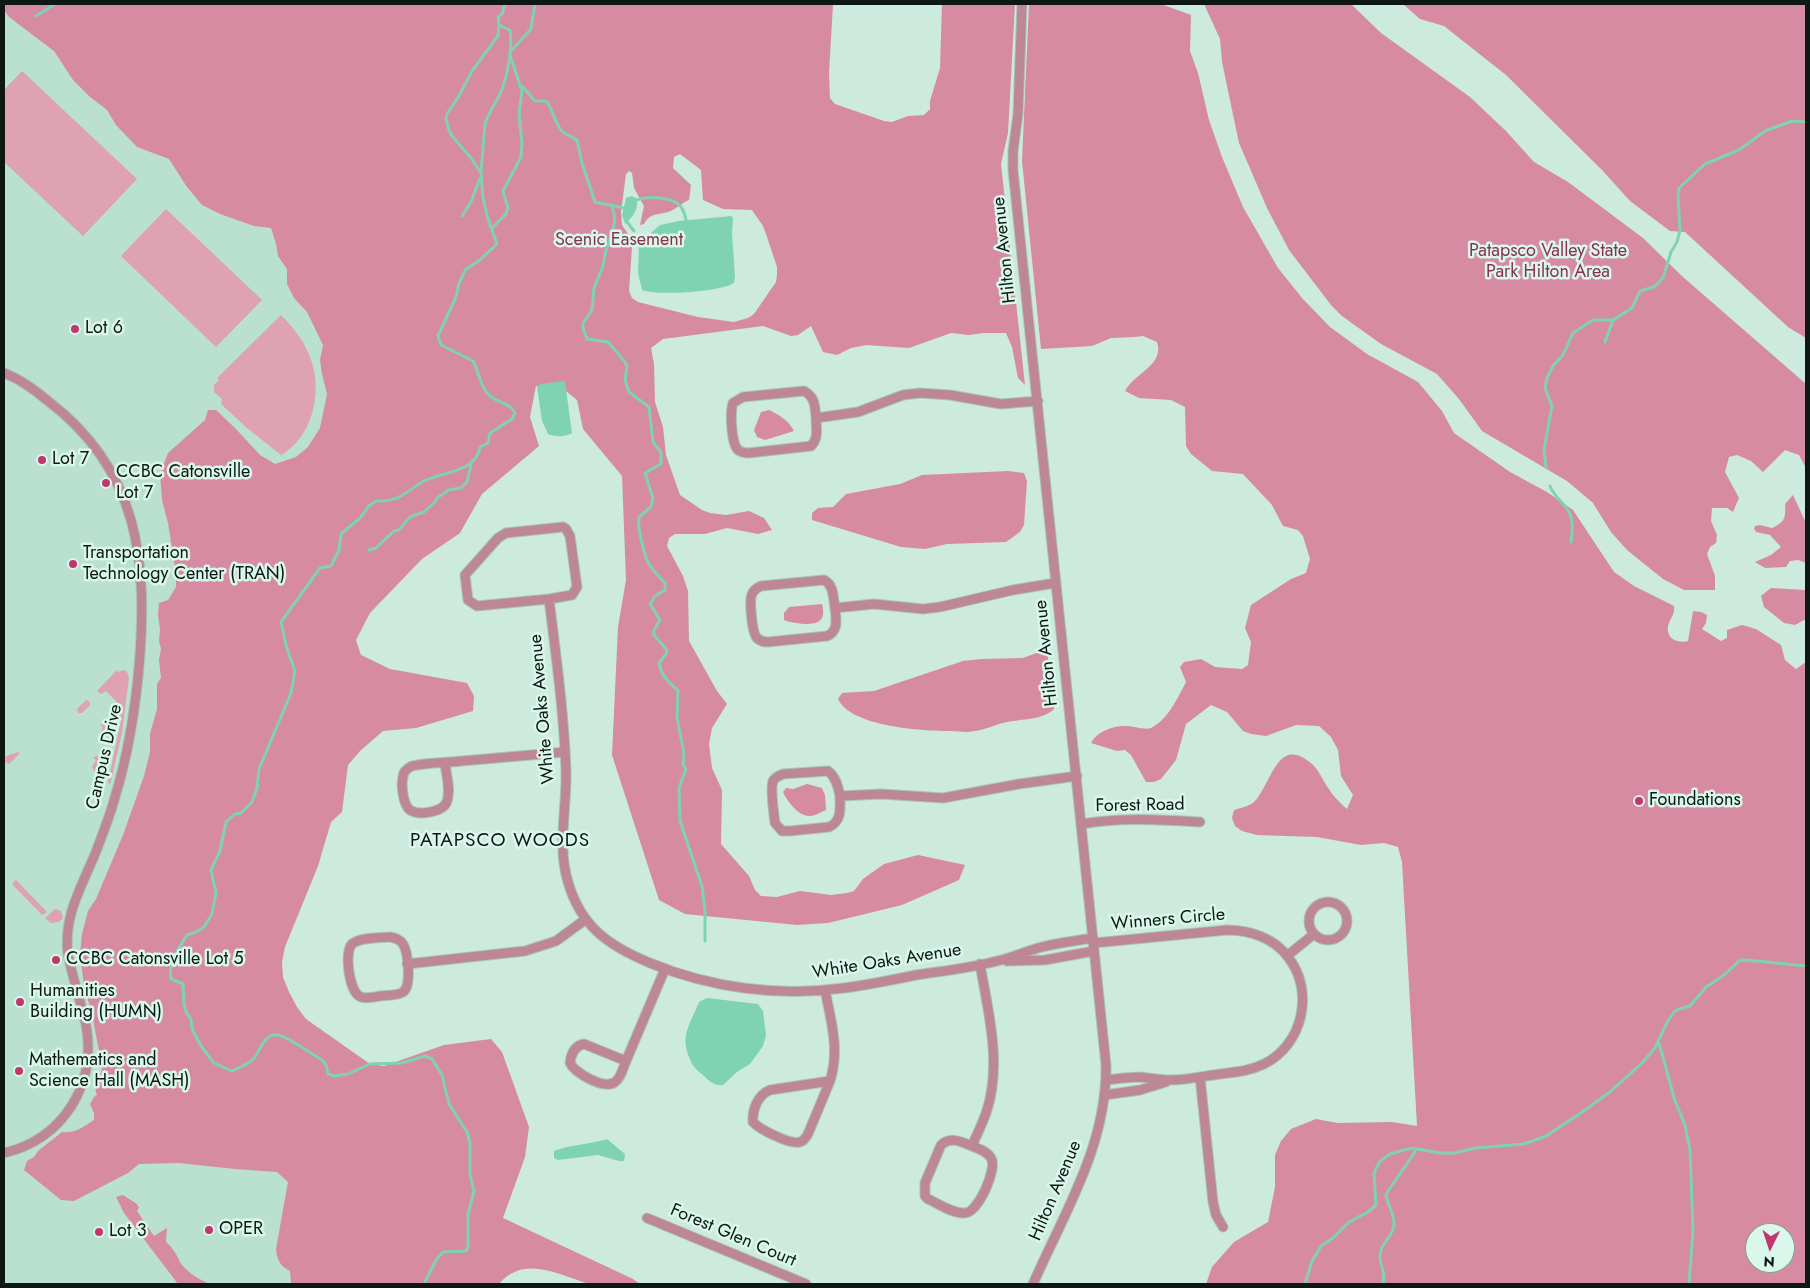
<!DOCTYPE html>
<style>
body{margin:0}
#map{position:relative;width:1810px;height:1288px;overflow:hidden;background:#cceadd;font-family:Jost,sans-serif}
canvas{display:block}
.frame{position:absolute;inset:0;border:5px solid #0d1713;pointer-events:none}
.north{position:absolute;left:1745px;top:1223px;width:50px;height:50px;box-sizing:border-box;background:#d9f7ea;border:1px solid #879d94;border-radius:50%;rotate:184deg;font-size:14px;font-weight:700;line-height:20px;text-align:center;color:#0d1713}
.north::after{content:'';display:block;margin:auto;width:18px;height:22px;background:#c0366e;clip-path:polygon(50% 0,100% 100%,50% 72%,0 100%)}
</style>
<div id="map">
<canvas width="1810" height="1288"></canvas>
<div class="frame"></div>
<div class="north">N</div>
</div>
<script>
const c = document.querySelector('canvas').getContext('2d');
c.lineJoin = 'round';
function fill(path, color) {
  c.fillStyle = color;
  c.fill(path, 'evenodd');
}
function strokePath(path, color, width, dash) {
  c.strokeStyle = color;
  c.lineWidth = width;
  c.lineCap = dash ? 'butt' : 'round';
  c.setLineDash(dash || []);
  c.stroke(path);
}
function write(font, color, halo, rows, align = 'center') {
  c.font = font + ' Jost,sans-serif';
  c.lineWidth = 5;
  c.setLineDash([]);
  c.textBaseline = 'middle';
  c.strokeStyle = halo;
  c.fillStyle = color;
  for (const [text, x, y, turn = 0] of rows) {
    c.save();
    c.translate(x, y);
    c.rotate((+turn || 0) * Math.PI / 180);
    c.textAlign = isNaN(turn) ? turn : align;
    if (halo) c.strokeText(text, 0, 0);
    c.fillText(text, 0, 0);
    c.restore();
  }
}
const built = new Path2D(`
 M4,4H18L405,136L242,1062L356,1284H4Z`);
const green = new Path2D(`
 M22,71L137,179L83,236L4,162V90Z
 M166,209L262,300L216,347L121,256Z
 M281,315C294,328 305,342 311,360C323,392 312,438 281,455L247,428L221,404L222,399L214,392V385L219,380L217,378Z
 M117,670L118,672L124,670L127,672L129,678L122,733L110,785L108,782L121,720L118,716L123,708L106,691L101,694L97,691Z
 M86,700L89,701L90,705L82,713H78L77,709Z
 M108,722L110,723L108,735L103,737L100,734L103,727L100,725Z
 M18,752L20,753L9,764L5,762L6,756Z
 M102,755L100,769L98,771H94L92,767L96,760L93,757Z
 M16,880L47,912L42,915L12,884Z
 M55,909L61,911L63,918L59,922L51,923L45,918Z`);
const forest = new Path2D(`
 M4,4H833L829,73L830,98L835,104L884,121L892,122L908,116L924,115L930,109V101L940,68L942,4H1015L1008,133L1001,164L1025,385L1018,378L1012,347L1006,333H984L969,335L951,333L909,348L866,345L851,348L837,355L823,352L811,326L798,335L791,336L763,326L663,339L651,348L654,364L655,402L663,427L666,455L680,495L702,510L710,513L726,515L749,511L764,518L772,530L758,534L727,528L705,534H675L669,538L667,546L683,576L688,591L689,641L717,691L727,704L712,728L709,744L712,768L722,790L721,844L749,876L755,890L761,896L777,897L800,891L831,895L847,893L854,891L863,879L884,864L918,855L965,865L959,880L902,905L828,923L797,925L685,914L659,900L612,755L618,627L626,580L622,476L583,429L577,400L566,391L536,386L530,417L539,446L482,494L460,533L422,559L370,613L356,640L361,655L390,669L467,683L474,696L473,711L416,728L383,731L360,751L348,765L342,812L331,822L318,866L285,947L282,962L283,977L289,992L297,1007L306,1019L370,1064L384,1066L444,1045L491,1039L502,1052L529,1127L525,1157L503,1218L633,1279L640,1284C629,1284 598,1287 589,1284C560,1275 524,1254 499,1284H291L290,1271C280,1266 277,1260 276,1249L288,1182L277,1172L235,1169L178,1163L139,1164L128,1173L74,1201L61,1200L24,1170L27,1161L34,1157L38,1151L62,1132C75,1134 83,1127 94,1120V1113L90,1104L94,1097L97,1095C92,1084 102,1077 102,1067L92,1014L84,986L80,953L82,934L88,911L96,899L123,835L144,776L150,752V734L157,709V684L161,678L159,660L161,649L159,641L160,629L158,615L159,603L168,600L176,587V574L168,523L162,500L160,474L168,453L205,420L208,410H216L235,428L260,455L275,464L296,457L308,447L320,428L327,394L322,374L320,360L323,345L307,312L294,298L287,284V269L278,256L276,244L271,228L254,226L220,214L202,205L187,187L169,159L137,147L116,125L107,110L89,96L73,80L54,51L9,17L4,10ZM680,154L701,170L703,200L723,209L752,210L763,226L766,234L777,267V275L776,282L754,314L748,318L734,322L698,317L638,302L632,298L629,291L632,247L630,237L622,225L621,212L626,174L629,171L632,173L634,188L644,206L640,225L644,224C650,213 657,215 668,212C675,210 682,203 689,200L691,185L673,168L674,157Z
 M1029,4H1161L1191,15L1190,51L1198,73L1209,120L1222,157L1243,207L1278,268L1302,298L1330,327L1367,354L1418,382L1442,411L1454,433L1510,472L1547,492L1573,510L1614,572L1634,586L1674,606C1675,615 1670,618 1668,626C1666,639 1678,644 1688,641L1693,611L1701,612L1707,615L1706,623L1702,629L1721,641L1727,638V630L1742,625L1756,629L1781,645L1785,660L1796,669L1806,662V1284H1206L1212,1267L1234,1242L1268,1222L1275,1187V1155L1281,1141L1291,1129L1316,1119L1338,1123L1392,1122L1417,1126L1402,862L1398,847L1384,843L1361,845L1317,837L1257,835L1242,831L1235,826L1232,818L1234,810C1240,808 1251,806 1255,801C1272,782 1278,734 1312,764C1319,770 1323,781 1329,789C1333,796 1341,804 1347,809L1353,795L1341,776L1338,750L1331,737L1319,726L1296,725L1266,736L1251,734L1243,731L1227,712L1211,705L1186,724L1176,760L1161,779L1154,782H1146L1131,755L1125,750L1117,751L1091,743C1097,731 1114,725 1128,726C1135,727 1145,730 1151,728C1168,720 1178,697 1186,682L1180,667L1184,662L1201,659L1215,667L1242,669L1248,665L1251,642L1245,628L1251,605L1291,579L1306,573L1310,559L1303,536L1298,530L1283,526L1272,505L1243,474L1212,471L1191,454L1186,446L1185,407L1171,400L1139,398L1125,391C1133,374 1165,365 1157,342L1143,336L1135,337L1111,338L1092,346L1041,349L1022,161ZM1755,1233H1785V1263H1755Z
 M1204,4H1351L1381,33L1470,97L1506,131L1534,162L1568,182L1643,238L1683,277L1806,384V468L1799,455L1785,450L1763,472L1751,461L1737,455L1729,457L1725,472L1739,498L1733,512L1727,508H1712L1711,521L1717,535L1716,543L1710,547L1707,554L1715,576V590H1684L1663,579L1627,550L1611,532L1593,503L1567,481L1482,431L1459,399L1437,374L1381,344L1342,316L1331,305L1289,250L1267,208L1239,143L1222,62L1220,39Z
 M1403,4H1806V338L1788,327L1685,232L1670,231L1630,201L1602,170L1506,75L1444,26L1420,19Z
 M769,410C780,415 789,421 794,431L765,440L757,437L754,430L761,412Z
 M1008,471L1024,473L1027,481L1024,525L1020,532L1006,542L947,544L925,549L901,547L812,520V513L818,508L833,507L846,494L900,484L922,475Z
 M1793,495L1806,523V563L1798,560L1790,561L1786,567L1765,568L1755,562L1771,555L1781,547L1770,535L1756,532L1754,529L1755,526L1760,525L1772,528C1785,522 1786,518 1785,504Z
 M1771,588L1806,590V619L1795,625L1784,623L1764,607L1761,596Z
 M822,604C826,620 820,624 805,624C797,623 791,623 784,620V613L789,607Z
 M1047,649L1054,709C1043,720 1022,719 1007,722C996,724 985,730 974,731C967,733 958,731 951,731C923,731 851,727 838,699L842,693L874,691L963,661L982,659L1023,658Z
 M807,784L822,788L825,795L826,810C821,812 815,816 810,816C799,817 787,801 783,792L786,788L793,789Z
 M123,1195L137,1204L139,1208L137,1211L154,1236L167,1228L166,1242C174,1249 176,1254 180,1262C186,1272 200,1280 210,1284H178L124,1213L116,1197Z`);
const water = new Path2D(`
 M631,196L636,198C640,208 632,218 625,224L622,215L626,198Z
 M731,216L733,218L732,234L735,276L734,283C720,292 657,296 642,290L638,273L639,246L643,240L660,225L679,221Z
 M563,381L565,382L572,433C566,437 555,437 548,434L542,421L537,387L541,384Z
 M707,998L758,1004L763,1011L766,1035L763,1046L750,1064L737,1072L723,1085C714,1086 709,1081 703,1075C696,1070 692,1065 689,1057C680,1034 691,1023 699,1002Z
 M607,1139L625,1154L624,1161H619L598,1155L558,1160L554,1158V1151C568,1145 591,1144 607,1139Z`);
const stream = new Path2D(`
 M36,16L55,4
 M510,52L531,29L535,4
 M522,86L535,101H546C554,110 554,123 562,131C566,135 573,137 577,140L582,163L595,202L624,208
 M481,172L485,124C488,113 494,106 499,96C507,80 513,48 510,30L499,25
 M637,200C646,196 668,197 677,203C683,207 685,214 686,220
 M612,206L615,218L613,231L606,250L603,266L594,288L592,310L583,323V328L587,339L608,342L625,362L627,366L625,380L629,392L649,407L653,442L661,452V464L645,473L653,498L651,507L639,517C637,527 644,555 649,564C653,571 660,577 665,583V590L655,596L650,604L660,620L654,630V635L667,650L666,654L659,663C661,677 670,682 678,691L677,717L684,754L683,764L686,769L679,788L680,821L702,886L705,910V941
 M462,216L471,202L480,178
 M627,222L634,231
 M492,228L506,214L508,208L503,191L521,157L522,143L519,114L522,91L510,55
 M1605,342L1613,320L1632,308L1640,291L1654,287L1663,278L1671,252L1677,242L1680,230L1678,196L1679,188L1705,164L1739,150L1765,131L1792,121L1806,122
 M1546,467L1544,450L1552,406L1545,388L1547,378L1553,366L1563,355L1573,333L1593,320H1613
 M1550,486C1553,494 1558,498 1564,505C1574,515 1573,529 1571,542
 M369,550L376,548L394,531L399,530L410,517L424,512L435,502L438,497L445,493L448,490L461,488L467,482L472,461
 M1659,1043L1675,1101L1685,1125L1690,1150L1693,1230L1689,1284
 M424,1284L436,1260L443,1252L466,1251L468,1247V1214L474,1191L470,1175V1143L467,1132L449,1104L442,1075L432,1059L425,1056L402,1063L370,1064L348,1074L334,1076L328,1074L326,1065L322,1060C309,1053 291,1038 278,1035C264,1032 260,1053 252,1060C247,1065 238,1068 232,1071L214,1063L201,1046L192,1029L191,1019L187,1014L184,1005L183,984L171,979C168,961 178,950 187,935L196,932L204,927L212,914L216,893L211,870L220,851L226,822L235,814L241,813L252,802L257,788L259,769L291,693L295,671L287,649L281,622L320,568L331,566L339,550L341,534L360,518L369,506L376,501C400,502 405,492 424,481C442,472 477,472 480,447L488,443L490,433L512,419L515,413C511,403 498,403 490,396C480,388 479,371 473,361L441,345L438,336L456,297L459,283L466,269L480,260L497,244L488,219L483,198L481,173L471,158L452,136L449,130L446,119L447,114L459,96L472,71L498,36L499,25L498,17L502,14L505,4
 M1305,1284L1312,1261L1321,1246L1333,1238L1349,1222L1368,1212L1376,1205L1374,1173L1380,1161L1390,1154L1412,1148L1440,1153H1454L1476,1148L1524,1144L1546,1136L1578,1115L1610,1092L1642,1063L1655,1048L1666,1024L1674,1012L1679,1009L1690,1006L1706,987L1723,976L1740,960H1747L1806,966
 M1383,1284C1386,1269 1380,1268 1380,1257C1379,1244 1393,1237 1394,1225C1395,1215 1387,1204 1386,1194L1413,1155L1416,1149`);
const street = new Path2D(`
 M1022,4L1018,114L1013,151V170L1106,1065C1107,1146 1064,1213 1033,1284
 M4,373C20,379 35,390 48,401C139,470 148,561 139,667C135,711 128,755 115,797C110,816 102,836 95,854C81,888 63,917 68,955C73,979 81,1002 86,1025C97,1085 63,1139 4,1153
 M816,418C815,406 815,397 804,391L743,397L733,403C730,412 731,443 738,450C742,453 745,453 749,453L811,446C819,438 816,429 816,418L858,412L903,395L920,393L950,395L1001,404L1038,401
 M549,599L572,595L577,587L570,536L566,529L563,527L506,533L498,538L465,575L468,600L477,606L549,599C556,656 564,713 566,771C567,807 557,847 568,882C581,927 609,946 650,963C711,988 779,997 844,988C868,985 892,980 916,975C943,971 971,968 997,961C1011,958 1024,952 1038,948C1056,943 1075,941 1093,938
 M835,608C833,597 834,585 824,580L761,586C757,588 754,589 752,594C749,600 752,633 757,638C760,641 764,642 768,642L827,636C839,631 836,619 835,608L874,604L923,609L940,607L1013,590L1055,583
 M445,763C446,774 451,790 447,801C444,812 419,816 410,810C403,805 401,785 403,777C403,772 408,768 412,766C428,762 446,763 462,761C497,758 531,755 565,752
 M840,796C838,787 836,777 828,771L783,774C779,776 775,777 773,781C770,789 774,814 775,823L782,831H790L829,827C842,821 840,809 840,796L881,794L943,798L1019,784L1077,776
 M1082,824C1122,817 1159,820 1200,822
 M1309 921a19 19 0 1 1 38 0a19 19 0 1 1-38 0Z
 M390,937C395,938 400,939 403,944C408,952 412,986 403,992C397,996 387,995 380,996C374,997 367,999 361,997C349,993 344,952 352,944C360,937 380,938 390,937Z
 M1094,943L1227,930C1250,930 1274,938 1288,957C1315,991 1303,1045 1264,1064C1250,1071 1235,1072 1220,1074C1204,1076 1187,1080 1171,1080C1161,1080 1150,1078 1140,1077C1129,1077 1117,1079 1106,1080
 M1287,956L1314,934
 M1007,961L1045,960L1094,951
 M407,964L525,951L556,941L586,919
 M825,990C831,1021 840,1050 830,1081L770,1090C758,1095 752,1109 753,1122C759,1129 790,1145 800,1142C804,1141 806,1137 808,1134L830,1081
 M626,1061C623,1068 621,1078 615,1082C604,1090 575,1073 570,1063C571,1054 574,1046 584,1044L626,1061L665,969
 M1200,1077L1213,1202L1216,1215L1223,1227
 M1105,1095L1140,1090L1166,1082
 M972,1146C979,1149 987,1151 991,1158C998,1168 978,1213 965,1213C953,1214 939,1204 928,1199L925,1196V1183L941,1145C951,1136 961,1142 972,1146C977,1134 983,1123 987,1110C1002,1063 988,1011 980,964
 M647,1218L806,1284`);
const markers = [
 [75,329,5,"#c0366e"],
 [42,460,5,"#c0366e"],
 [106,483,5,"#c0366e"],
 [73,564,5,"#c0366e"],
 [1639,801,5,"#c0366e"],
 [56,960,5,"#c0366e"],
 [20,1002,5,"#c0366e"],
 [19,1071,5,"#c0366e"],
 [209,1230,5,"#c0366e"],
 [99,1232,5,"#c0366e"]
];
const parkNames = [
 ["Scenic Easement",619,241],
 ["Patapsco Valley State",1548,252],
 ["Park Hilton Area",1548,273]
];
const streetNames = [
 ["Hilton Avenue",1005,250,-96],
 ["Hilton Avenue",1047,653,-96],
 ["White Oaks Avenue",543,709,-95],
 ["Campus Drive",105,757,-77],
 ["Forest Road",1140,806,-1],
 ["Winners Circle",1168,920,-5],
 ["White Oaks Avenue",887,962,-9],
 ["Hilton Avenue",1056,1191,-67],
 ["Forest Glen Court",733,1236,23]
];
const poiNames = [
 ["Lot 6",85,329],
 ["Lot 7",52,460],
 ["CCBC Catonsville",116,473],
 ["Lot 7",116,494],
 ["Transportation",83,554],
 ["Technology Center (TRAN)",83,575],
 ["Foundations",1649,801],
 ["CCBC Catonsville Lot 5",66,960],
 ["Humanities",30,992],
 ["Building (HUMN)",30,1013],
 ["Mathematics and",29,1061],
 ["Science Hall (MASH)",29,1082],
 ["OPER",219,1230],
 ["Lot 3",109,1232]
];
const neighbourhoodNames = [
 ["PATAPSCO WOODS",500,841]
];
fill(built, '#bae0cf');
fill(green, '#dea2b3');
fill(forest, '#d68ba2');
fill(water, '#7fd3b2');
strokePath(stream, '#7fd3b2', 3);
strokePath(street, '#aac4b9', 11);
strokePath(street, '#be8797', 9);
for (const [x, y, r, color] of markers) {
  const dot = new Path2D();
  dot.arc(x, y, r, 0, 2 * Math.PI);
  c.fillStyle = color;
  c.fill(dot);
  strokePath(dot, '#d9f7ea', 2);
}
write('18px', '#893052', '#d9f7ea', parkNames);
write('18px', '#0d1713', '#d9f7ea', streetNames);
write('18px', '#0d1713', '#d9f7ea', poiNames, 'left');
c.letterSpacing = '1px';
write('19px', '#0d1713', '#d9f7ea', neighbourhoodNames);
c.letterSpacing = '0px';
</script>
